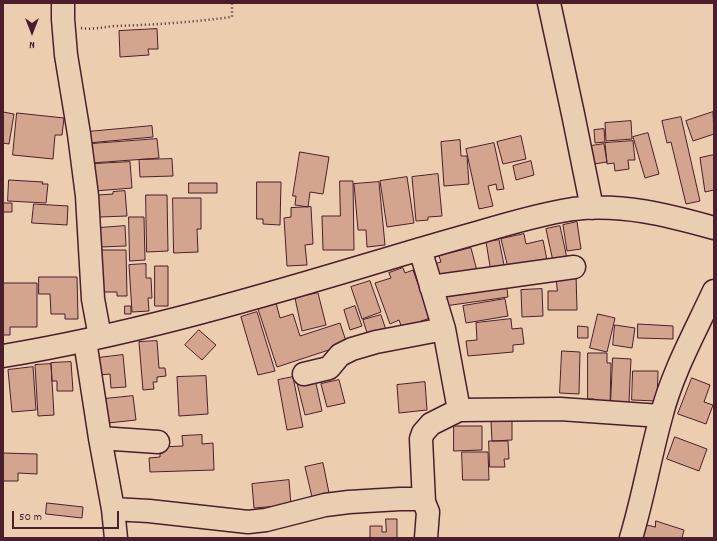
<!DOCTYPE html>
<style>
body{margin:0}
#map{position:relative;width:717px;height:541px;overflow:hidden;background:#edcdaf;font-family:Dekko,sans-serif}
canvas{display:block}
.frame{position:absolute;inset:0;border:4px solid #4a1f2b;pointer-events:none}
.north{position:absolute;left:12px;top:12px;width:40px;height:40px;-webkit-text-stroke:3px #eaceb1;paint-order:stroke;rotate:180deg;font-size:11px;font-weight:700;line-height:16px;text-align:center;color:#4a1f2b}
.north::after{content:'';display:block;margin:auto;width:14px;height:18px;background:#4a1f2b;clip-path:polygon(50% 0,100% 100%,50% 72%,0 100%)}
.scale{position:absolute;left:12px;top:511px;width:107px;height:18px;box-sizing:border-box;border:2px solid #4a1f2b;border-top:0;padding-left:5px;font-size:12px;line-height:14px;white-space:nowrap;color:#4a1f2b;-webkit-text-stroke:3px #eaceb1;paint-order:stroke}
</style>
<div id="map">
<canvas width="717" height="541"></canvas>
<div class="frame"></div>
<div class="north">N</div>
<div class="scale">50 m</div>
</div>
<script>
const c = document.querySelector('canvas').getContext('2d');
c.lineJoin = 'round';
function fill(path, color) {
  c.fillStyle = color;
  c.fill(path, 'evenodd');
}
function strokePath(path, color, width, dash) {
  c.strokeStyle = color;
  c.lineWidth = width;
  c.lineCap = dash ? 'butt' : 'round';
  c.setLineDash(dash || []);
  c.stroke(path);
}
const building = new Path2D(`
 M157,29L158,49H148L149,55L120,57L119,31Z
 M3,112L14,114L9,144L3,143Z
 M713,112L714,134L693,141L686,121Z
 M17,113L64,118L62,135H55L53,159L13,155Z
 M681,117L700,201L686,204L671,142L667,143L662,121Z
 M631,121L632,139L606,141L605,123Z
 M152,126L153,137L88,143L87,132Z
 M604,129L605,142L595,143L594,130Z
 M648,133L659,174L645,178L633,137Z
 M521,136L526,159L503,164L497,142Z
 M157,139L159,158L92,163L91,144Z
 M460,140L461,156H467L469,184L444,186L441,142Z
 M633,141L635,160H628L629,169L615,171L614,163L607,164L605,143Z
 M494,143L504,189L497,190L496,184L488,186L493,206L479,209L466,149Z
 M604,144L607,162L594,164L591,146Z
 M300,152L329,157L323,194L310,192L308,207L295,205L296,196H293Z
 M714,155V190L705,192L700,158Z
 M172,159L173,176L140,177L139,160Z
 M531,161L534,175L516,180L513,166Z
 M130,162L132,188L95,191L93,164Z
 M438,174L442,216L428,217V220L416,221L412,177Z
 M407,177L414,223L387,227L380,181Z
 M9,180L43,182L42,184H48L46,203L8,201Z
 M340,181H353L354,250H323L322,216H340Z
 M257,182H281L280,225L263,224V219H257Z
 M379,182L385,245L367,247L366,230H358L354,184Z
 M189,183H217V193H189Z
 M125,191L127,216L99,217L98,195L113,194V192Z
 M146,195H167L168,251L147,252Z
 M173,198H201V229H197L198,252L174,253Z
 M3,203H12V212H3Z
 M34,204L68,206L67,225L32,223Z
 M311,207L313,244L305,245L307,265L287,266L284,218L291,217V208Z
 M129,217H144L145,260L130,261Z
 M577,222L581,249L567,251L563,225Z
 M125,226L126,246L100,247L99,228Z
 M560,226L568,263L554,266L546,229Z
 M524,234L526,244L543,240L547,260L508,268L501,239Z
 M499,240L505,270L491,272L486,242Z
 M471,248L477,271L433,282L429,265L441,262L439,256Z
 M100,250H126L127,296H117V292H101Z
 M146,264V278H151L152,298H148L149,311L132,312L129,265Z
 M155,266H168V306H155Z
 M403,268L405,273L413,270L430,318L402,328L399,320L390,324L375,283L391,278L389,273Z
 M556,274H576L577,310H548V291H557Z
 M39,277H77L78,319H65V314H51L50,294H39Z
 M370,281L381,312L362,319L351,287Z
 M506,281L508,297L445,306L443,290Z
 M3,283H37V327H10V335H3Z
 M542,289L543,316L522,317L521,290Z
 M318,293L326,325L302,331L295,298Z
 M505,299L508,316L466,323L463,306Z
 M276,303L280,318L293,314L300,336L340,323L347,344L277,367L258,309Z
 M125,306H131V314H125Z
 M355,306L362,326L350,330L344,310Z
 M257,312L275,371L258,375L241,317Z
 M598,314L615,318L607,352L590,348Z
 M381,315L386,330L368,336L363,320Z
 M511,319L512,329L522,328L524,344L513,345V352L468,356L466,341L477,340L476,323Z
 M638,324L673,326V339L638,338Z
 M615,325L635,328L632,348L613,345Z
 M578,326L588,327V338H578Z
 M199,330L216,345L202,360L185,345Z
 M157,341L159,368H165L166,376L157,377V382H153L154,389L143,390L139,342Z
 M562,351L580,352L579,394L560,393Z
 M588,353H607V363H611L610,406H594V399H588Z
 M123,355L126,387L111,388L110,374L99,375L97,358Z
 M613,358L631,359L629,402H611Z
 M71,362L73,391H57V381H52L51,363Z
 M51,364L54,415L38,416L35,365Z
 M33,367L36,410L12,412L8,370Z
 M633,371H658L657,401L632,400Z
 M206,376L208,414L179,416L177,377Z
 M293,377L303,427L287,430L278,380Z
 M692,378L710,385L704,402L713,405L706,424L678,414Z
 M315,379L322,411L305,415L297,383Z
 M339,380L345,403L327,407L321,384Z
 M425,382L427,410L399,413L397,385Z
 M133,396L136,420L108,423L104,399Z
 M512,420V440L492,441L491,421Z
 M454,426H482V450L454,451Z
 M202,435V444L213,443L214,470L150,472L149,458L160,457V447L183,446L182,436Z
 M675,437L707,449L699,471L667,459Z
 M489,441H508L509,459H504L505,467H490Z
 M462,452H488L489,480H463Z
 M3,453L37,454V474L18,473V481H3Z
 M323,463L329,493L312,497L305,467Z
 M289,480L291,505L254,508L252,484Z
 M47,503L83,507L82,518L46,514Z
 M386,519H397V538H370V526H382V532H386Z
 M656,521L684,530L682,538H638L643,524L655,527Z`);
const path = new Path2D(`
 M81,28C92,30 103,27 115,26C154,25 193,22 232,17V3`);
const minor = new Path2D(`
 M63,3V19L66,55L79,134L87,196L93,299L100,337
 M549,3L573,114L592,208
 M420,249L444,329L459,410
 M431,287L574,267
 M85,341L100,438L113,509L116,538
 M3,356C124,336 243,302 360,267C400,255 440,243 480,232C510,223 541,214 573,209C621,203 668,215 714,228
 M304,374L329,368L340,355L352,349L376,342L444,329
 M100,438L158,442
 M424,502L421,439L423,433L431,424L459,410L560,409L661,416
 M113,509L149,511L248,522L266,520L325,505L349,502L400,499H417L424,502L428,512L426,538
 M631,538C643,498 650,457 661,417C672,373 695,332 714,291`);
fill(building, '#d4a58e');
strokePath(building, '#4a1f2b', 1);
strokePath(minor, '#4a1f2b', 25);
strokePath(path, '#4a1f2b', 2.5, [1, 3]);
strokePath(minor, '#eaceb1', 22);
</script>
